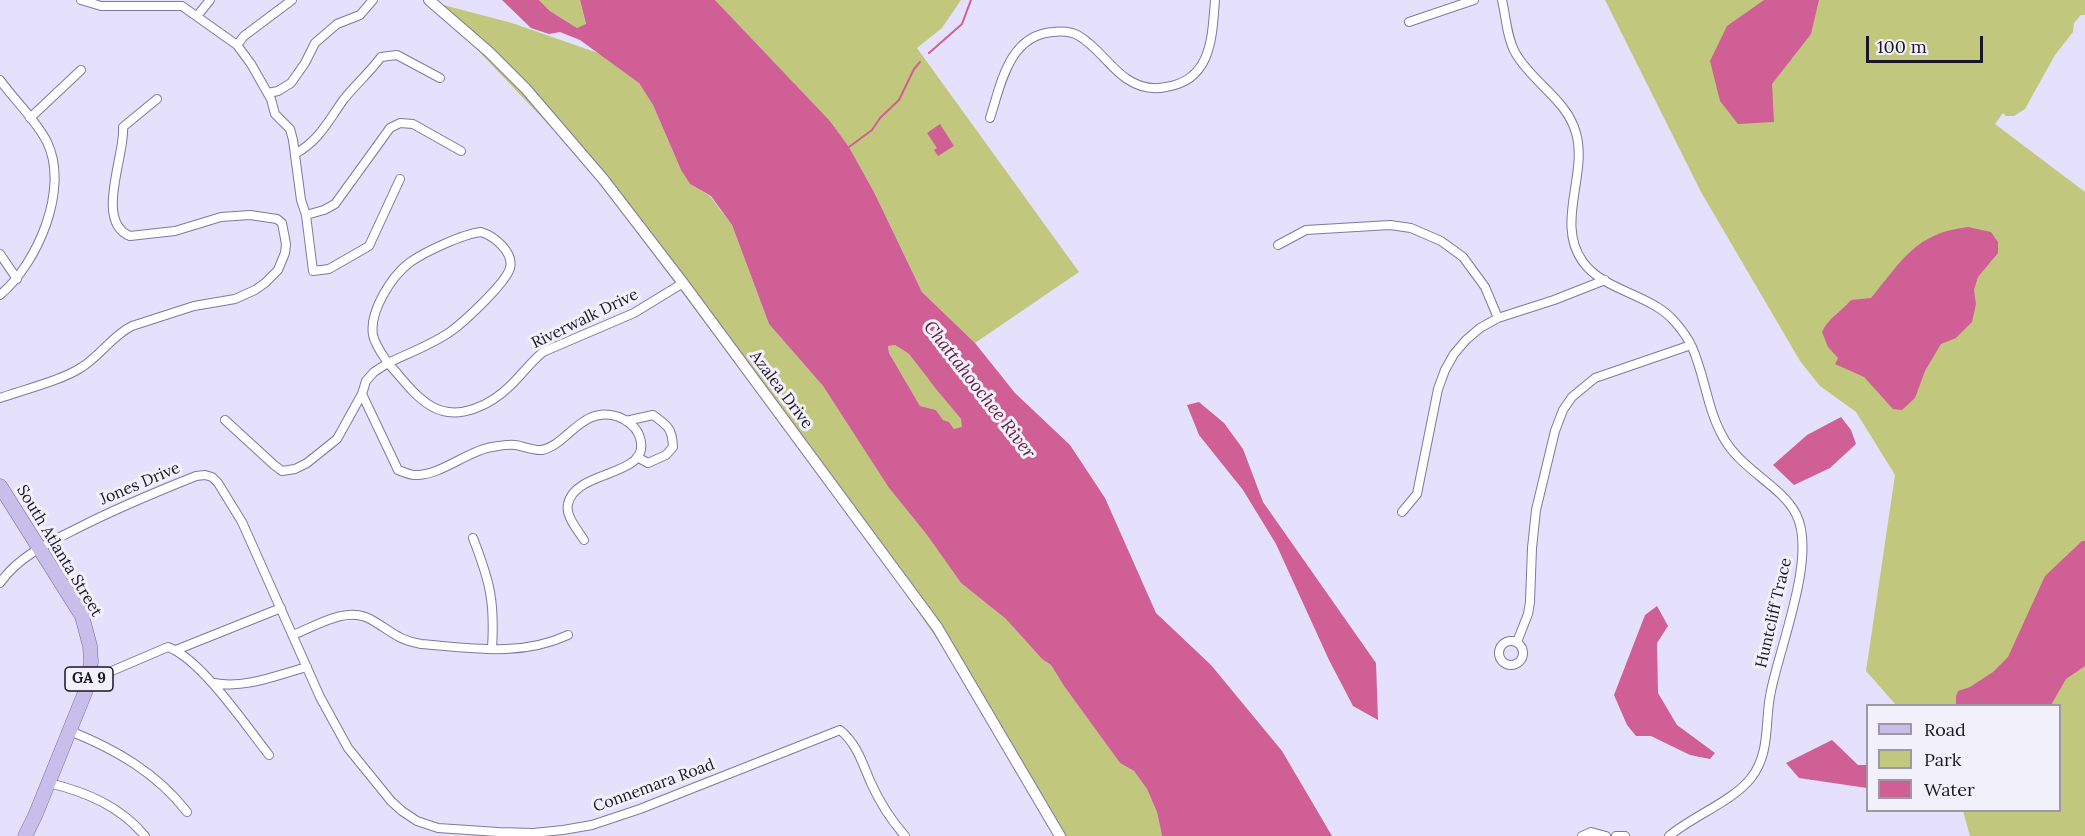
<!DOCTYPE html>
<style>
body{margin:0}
#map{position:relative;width:2085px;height:836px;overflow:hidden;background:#e5e1fc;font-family:Lora,serif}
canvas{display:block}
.legend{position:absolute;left:1866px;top:704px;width:195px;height:108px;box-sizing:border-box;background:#f2f0fa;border:2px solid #9c99a5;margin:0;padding:8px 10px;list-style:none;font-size:18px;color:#1a1626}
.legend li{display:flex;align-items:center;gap:12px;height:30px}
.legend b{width:30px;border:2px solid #9c99a5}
.scale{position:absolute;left:1866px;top:36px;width:117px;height:27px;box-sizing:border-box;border:3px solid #1a1626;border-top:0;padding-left:8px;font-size:18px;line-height:21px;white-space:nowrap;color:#1a1626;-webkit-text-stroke:4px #f2f0fa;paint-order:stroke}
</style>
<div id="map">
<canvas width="2085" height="836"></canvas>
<ul class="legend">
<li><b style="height:8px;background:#c7beea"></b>Road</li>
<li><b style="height:16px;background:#c1c87e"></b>Park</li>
<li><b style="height:16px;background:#cf5f94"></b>Water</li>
</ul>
<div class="scale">100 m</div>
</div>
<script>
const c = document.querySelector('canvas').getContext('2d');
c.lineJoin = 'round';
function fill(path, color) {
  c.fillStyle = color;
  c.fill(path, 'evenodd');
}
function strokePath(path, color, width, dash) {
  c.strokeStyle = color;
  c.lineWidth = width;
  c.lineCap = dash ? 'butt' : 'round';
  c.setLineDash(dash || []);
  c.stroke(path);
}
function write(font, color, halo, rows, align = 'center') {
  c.font = font + ' Lora,serif';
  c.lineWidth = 6;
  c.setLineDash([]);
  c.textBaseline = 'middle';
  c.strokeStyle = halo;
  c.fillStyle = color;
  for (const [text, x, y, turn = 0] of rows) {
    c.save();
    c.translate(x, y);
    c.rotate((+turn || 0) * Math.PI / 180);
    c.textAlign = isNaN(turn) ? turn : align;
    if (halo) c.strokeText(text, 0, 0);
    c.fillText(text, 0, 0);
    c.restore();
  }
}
const green = new Path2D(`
 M539,0H580L586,25L577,28L550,11Z
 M715,0H961L942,28L917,48L1079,272L975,343L922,292L874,192L849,147L830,121Z
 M1605,0H2085V15H2081L2074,23L2073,32L2055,55L2025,109L2014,116H2006L2003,113L1995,124L2085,192V836H1970L1963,811L2060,810V706L1896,705L1866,671L1895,475L1856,412L1820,386L1800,361L1701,192Z
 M432,2L512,23L601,54L639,83L653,105L681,170L690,184L710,196L732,225L769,324L823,386L889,488L927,535L961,583L1006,619L1042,659L1051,665L1064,686L1120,763L1134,771L1147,789L1157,812L1162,836H1066L988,713L878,554L586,164Z
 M895,345L909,354L923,372L935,388L961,419L963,427L959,429H954L949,422L943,420L936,410L920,406L889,353L888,346Z`);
const water = new Path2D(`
 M502,0H539L550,11L577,28L586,24L580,0H715L830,121L849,147L874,192L922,292L975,343L1015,393L1070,445L1105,498L1156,613L1211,665L1282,751L1332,836H1162L1157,812L1147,789L1134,771L1120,763L1064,686L1051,665L1042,659L1006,619L961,583L927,535L889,488L823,386L769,324L732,225L711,196L690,184L681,170L653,105L639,83L580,40L560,32L549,34L531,28ZM895,345L909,354L923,372L935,388L961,419L962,427L954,429L949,422L943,420L936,410L920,406L889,353L888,346Z
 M1764,0H1819L1811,34L1772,84L1774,122L1738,124L1720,101L1710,61L1727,26Z
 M940,124L954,146L938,156L934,150L937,148L927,133Z
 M1968,227L1991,232L1998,242V253L1978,277L1974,290L1976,304L1972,322L1956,338L1941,344L1925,371L1915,398L1902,410L1893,409L1864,377L1835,364L1838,358L1828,347L1822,332C1828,318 1840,313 1851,300L1871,298C1902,261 1915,233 1968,227Z
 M1199,402L1224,423L1243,449L1263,502L1376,663L1378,720L1353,706L1329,660L1276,544L1243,490L1199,435L1187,405Z
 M1841,417L1851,430L1856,444L1830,468L1794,485L1773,465L1807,435Z
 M2082,541H2085V666L2066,679L2051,705H1956V696L1958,691L1970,687L1993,672L2008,657L2045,576Z
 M1657,606L1668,626L1657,643L1658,693L1677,725L1715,753L1710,759L1690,755L1651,736H1636L1627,725L1614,695L1645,615Z
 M1832,740L1858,765H1867V788L1799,778L1786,763Z`);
const stream = new Path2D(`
 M929,53L962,24L971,0
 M849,147L872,130L880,118L899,100L914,69L920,62`);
const minor = new Path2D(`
 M81,0L101,6H182L237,45L251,64L271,99L275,114L290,129L293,140L301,200L306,215L313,271L329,269L369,246L400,179
 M1502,0C1506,17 1507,39 1516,54C1533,83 1567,100 1576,133C1588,174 1555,224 1583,262C1605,292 1650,293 1675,322C1681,329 1688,338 1692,347C1705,376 1707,409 1723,437C1741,470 1781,485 1796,514C1818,556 1778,650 1770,696C1765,724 1770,754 1751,778C1733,801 1693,816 1669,836
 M197,16L210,0
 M1409,22L1474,0
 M237,45L244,36L292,0
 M0,80C15,101 36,120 47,142C70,189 37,264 0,295
 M268,93L278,91L291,83L305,63L315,43L337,24L360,15L373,0
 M30,118L81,70
 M990,118C1001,84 1009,35 1053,32C1062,31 1071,31 1079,36C1098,47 1109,67 1127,79C1139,87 1152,90 1166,87C1212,80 1212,37 1215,0
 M295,154C320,140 328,121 344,99C356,84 370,72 381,57L397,55L440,78
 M306,215L324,210L335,204L390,128L400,123L413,124L461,151
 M481,232C494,236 514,252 510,268C506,283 464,322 450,332C431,345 409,353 388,363C382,354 375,345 373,335C369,312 391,277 409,263C424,252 463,234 481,232Z
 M1278,245L1306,230L1390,225L1411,228L1441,241L1463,257L1485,287L1498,318
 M0,254L17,279
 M362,394L398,470C403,472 410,475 415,475C440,476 469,450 492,447C499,446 508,444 515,445C524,446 533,451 542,450C568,445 582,404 619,417C627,420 636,427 639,435C656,478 575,468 568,504C565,516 578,530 584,540
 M0,398C23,390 63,380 82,367C101,355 113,335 132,326L194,306L235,299L255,290L265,283L278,270L285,253L286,244L282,223L277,219L250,215L221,217L175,231L130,236C94,222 126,153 123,127L157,99
 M225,420L274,465L282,471L295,469L307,463L337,439L362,394L366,381L374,372L388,363C401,377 414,396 431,406C458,422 491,405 511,385C522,374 531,362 543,352L634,313L683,283
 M626,421L653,415C668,426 672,428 673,447L666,455L648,463L637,457
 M1402,512L1417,494L1438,389L1445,370L1454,354L1466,340L1480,328L1498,318L1554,300L1605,280
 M473,538C490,582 495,601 492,649
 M0,583C19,556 50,542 78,528C117,508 156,492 196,476L205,475L212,477L218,483L242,522L320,697L348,748L391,801L402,811L417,821L438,828L498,832L533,833L563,830L592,825L640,809L840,730C858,745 862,763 871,783C880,803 891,820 905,836
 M293,635C316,626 346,606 370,619C390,630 397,640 421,644C471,648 521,657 568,635
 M1499 653a12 12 0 1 1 24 0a12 12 0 1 1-24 0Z
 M1517,642L1528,614L1530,602L1532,548L1536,510L1555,431L1563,410L1572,397L1595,378L1691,345
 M176,650L281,608
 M89,677L107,673L168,647C201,659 246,726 269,755
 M214,683C245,689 277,675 307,667
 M70,731C115,749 157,773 187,812
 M49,783C86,792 120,806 145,836
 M1582,836L1591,832L1606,836
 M1616,836H1625`);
const tertiary = new Path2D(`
 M429,0L489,52L526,89L604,180L683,283L937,627L1060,836`);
const primary = new Path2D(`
 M0,486L82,616L90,646L91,662L86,690L35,816L25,836`);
const shields = [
 [89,679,48]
];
const shieldNames = [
 ["GA 9",89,679]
];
const streetNames = [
 ["Riverwalk Drive",585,319,-26],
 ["Azalea Drive",781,390,53],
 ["Jones Drive",140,484,-23],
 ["South Atlanta Street",59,551,59],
 ["Huntcliff Trace",1774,613,-77],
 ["Connemara Road",654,786,-20]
];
const waterNames = [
 ["Chattahoochee River",979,390,52]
];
fill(green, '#c1c87e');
fill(water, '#cf5f94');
strokePath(stream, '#cf5f94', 2);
strokePath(minor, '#7f78a0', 10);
strokePath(tertiary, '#7f78a0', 12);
strokePath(primary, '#72679c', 15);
strokePath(minor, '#fff', 8);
strokePath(tertiary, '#fff', 10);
strokePath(primary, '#c7beea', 14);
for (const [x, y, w] of shields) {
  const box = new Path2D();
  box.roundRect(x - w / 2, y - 12, w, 24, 4.5);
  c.fillStyle = '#f2f0fa';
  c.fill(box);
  strokePath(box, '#1a1626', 1.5);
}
write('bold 15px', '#1a1626', null, shieldNames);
write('16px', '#1a1626', '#f2f0fa', streetNames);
write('italic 18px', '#611a3f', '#f2f0fa', waterNames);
</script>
